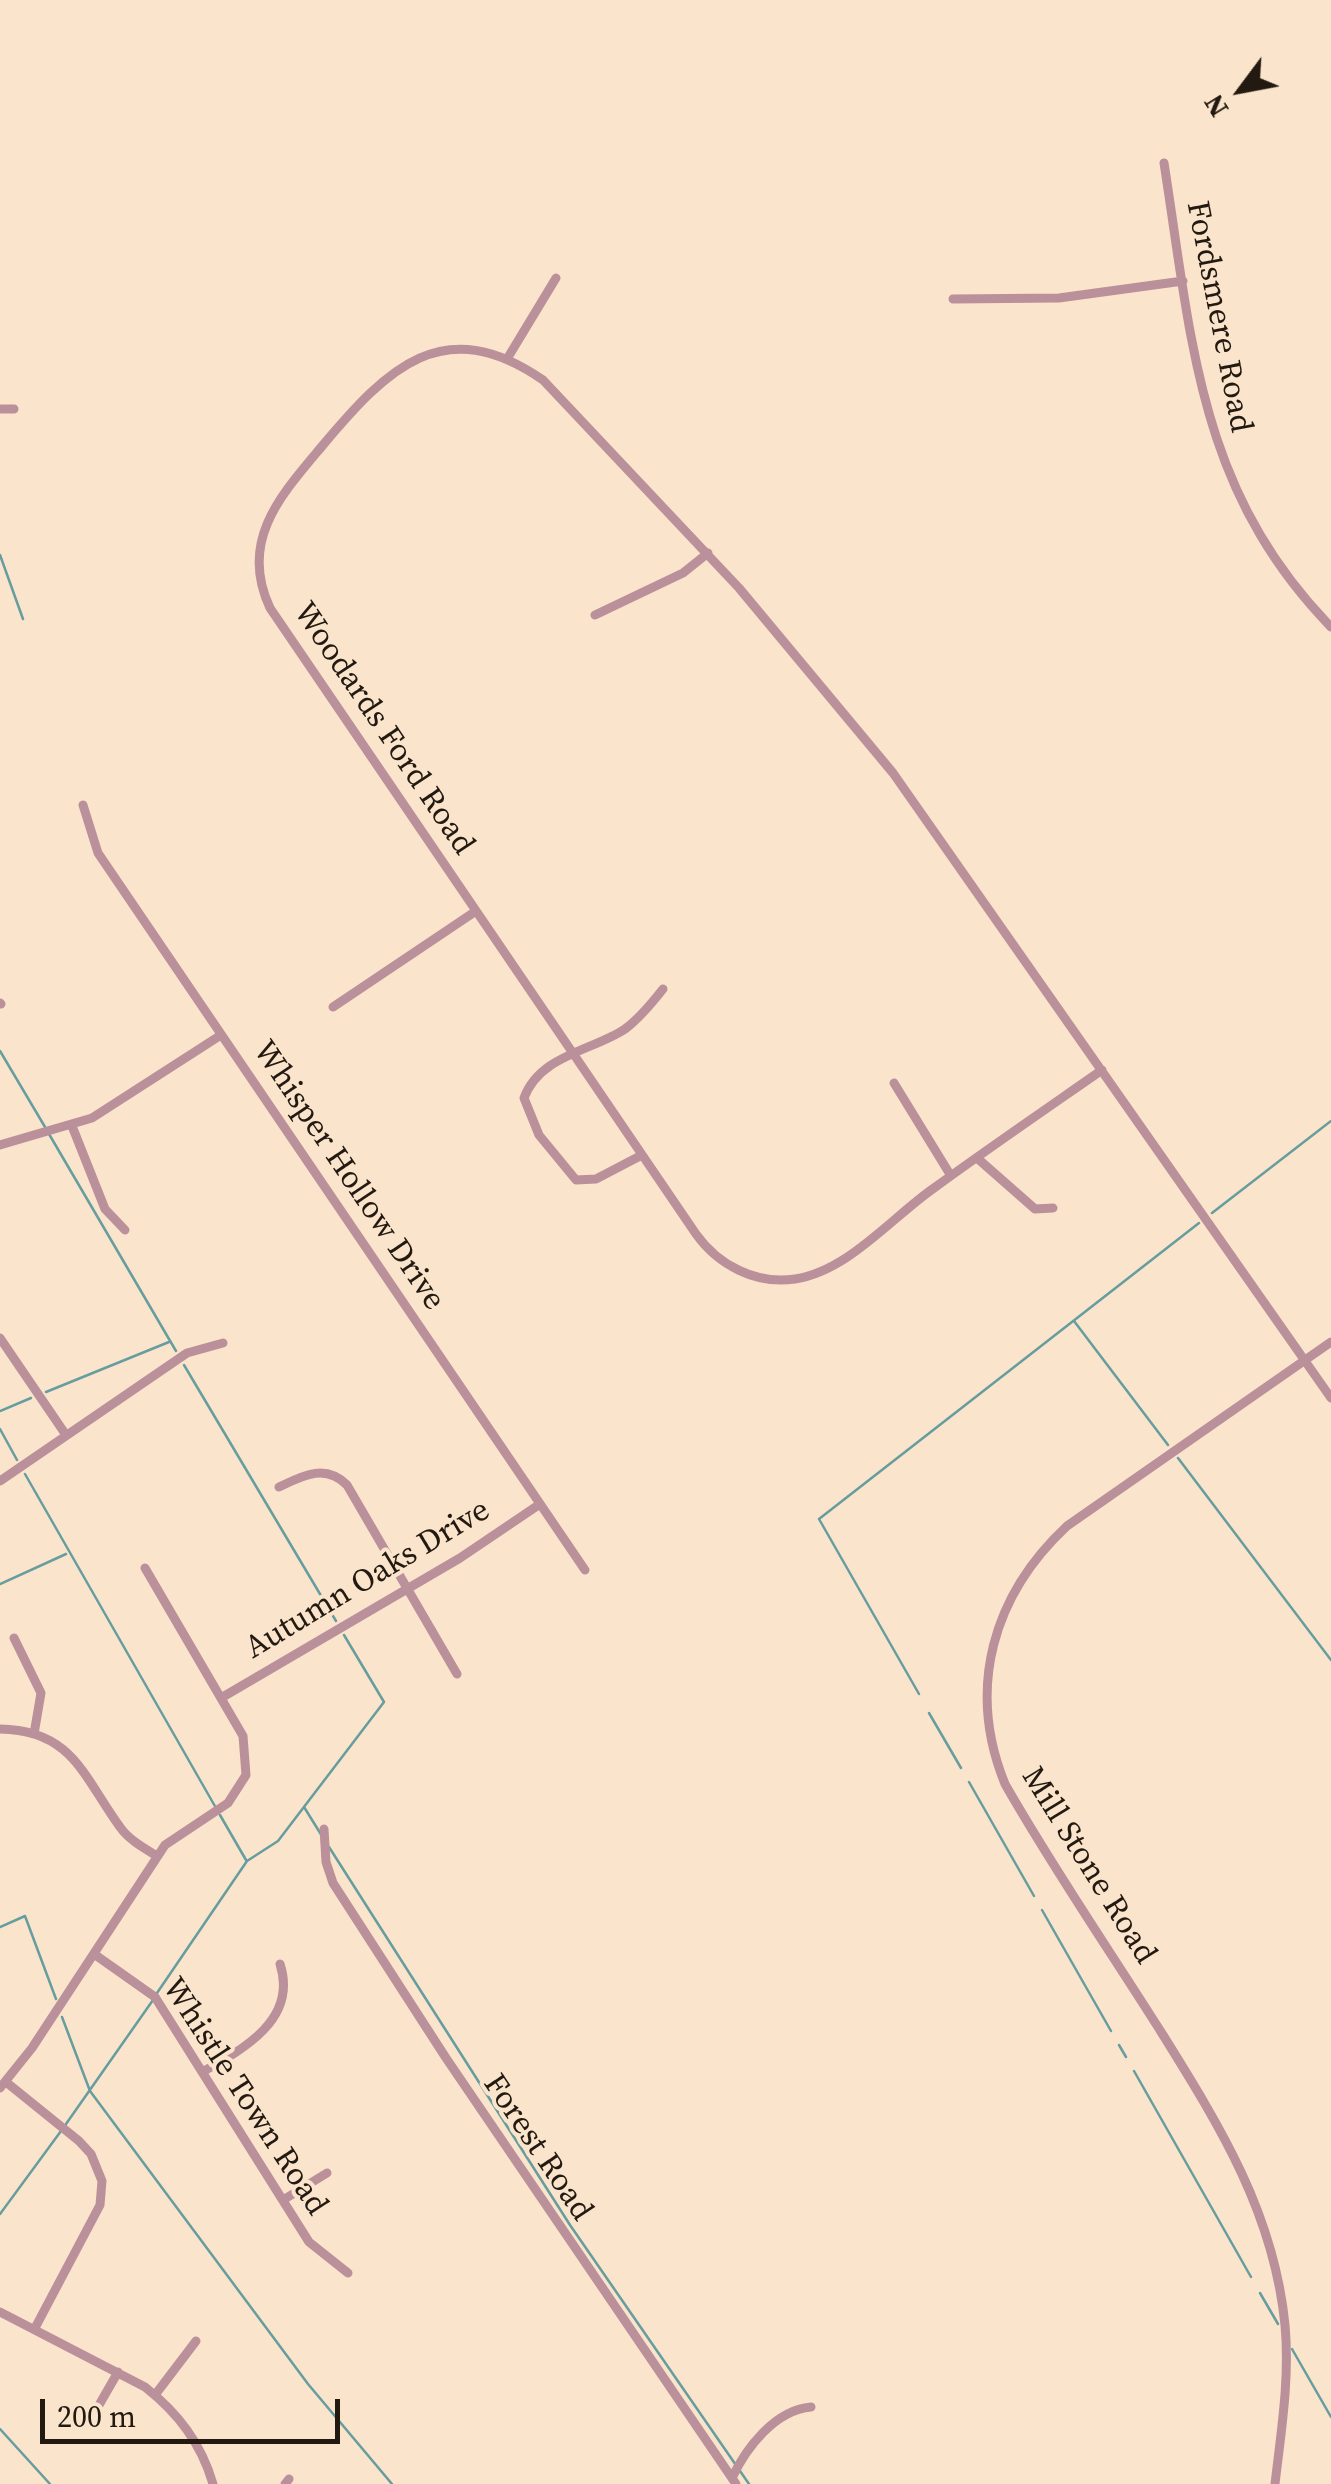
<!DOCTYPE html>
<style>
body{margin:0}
#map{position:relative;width:1331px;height:2484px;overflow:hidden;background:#fbe4cc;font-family:"Source Serif 4",serif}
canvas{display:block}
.north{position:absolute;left:1191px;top:40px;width:100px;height:100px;-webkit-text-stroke:8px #fbe4cc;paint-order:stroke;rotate:238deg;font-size:28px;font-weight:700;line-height:40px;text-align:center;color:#221a11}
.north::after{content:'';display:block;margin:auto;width:35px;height:45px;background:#221a11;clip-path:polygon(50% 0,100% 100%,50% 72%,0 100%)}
.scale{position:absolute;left:40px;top:2399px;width:300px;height:45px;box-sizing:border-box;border:5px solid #221a11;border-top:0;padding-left:12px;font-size:30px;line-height:35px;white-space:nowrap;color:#221a11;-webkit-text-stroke:8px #fbe4cc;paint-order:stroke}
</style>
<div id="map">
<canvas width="1331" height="2484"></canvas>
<div class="north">N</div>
<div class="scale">200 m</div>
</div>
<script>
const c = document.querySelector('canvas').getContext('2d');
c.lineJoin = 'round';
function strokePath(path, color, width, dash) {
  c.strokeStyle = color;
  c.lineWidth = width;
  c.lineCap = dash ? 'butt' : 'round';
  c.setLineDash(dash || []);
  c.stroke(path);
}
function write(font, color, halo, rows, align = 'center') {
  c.font = font + ' "Source Serif 4",serif';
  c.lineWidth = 8;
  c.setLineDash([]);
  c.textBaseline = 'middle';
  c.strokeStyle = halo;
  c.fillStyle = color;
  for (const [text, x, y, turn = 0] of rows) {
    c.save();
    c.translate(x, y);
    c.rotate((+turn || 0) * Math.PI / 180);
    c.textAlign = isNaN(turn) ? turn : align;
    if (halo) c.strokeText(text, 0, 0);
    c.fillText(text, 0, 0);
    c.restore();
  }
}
const stream = new Path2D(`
 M0,555L23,619
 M0,1051L45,1127
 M49,1134L176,1351
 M1212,1213L1331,1121
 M1074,1321L1168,1445
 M184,1365L336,1621
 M46,1392L169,1342
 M0,1411L31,1398
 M0,1429L17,1460
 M1178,1458L1331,1660
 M25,1474L216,1808
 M0,1584L66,1554
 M919,1694L819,1519L1199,1223
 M929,1713L961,1768
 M969,1782L1034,1896
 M304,1807L322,1836
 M220,1815L246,1860
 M329,1847L570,2225L749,2484
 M1042,1910L1111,2031
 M0,1927L25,1916L56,1999
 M157,1993L247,1861L278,1841L384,1702L344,1635
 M62,2017L90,2091L308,2384L392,2484
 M1119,2045L1126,2057
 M1134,2071L1251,2277
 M66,2124L153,2000
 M0,2214L61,2131
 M1260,2293L1278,2324
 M1292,2349L1331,2417
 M0,2429L50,2484`);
const street = new Path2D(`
 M1164,163C1192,341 1198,490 1331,627
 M953,299L1059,298L1183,281
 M507,359L556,278
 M0,409H14
 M595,615L683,573L708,553
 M83,805L98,853L585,1570
 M0,1003L1,1004
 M333,1007L476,911
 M1102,1070C1046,1109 989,1148 934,1188C891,1218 848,1271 795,1279C756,1285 718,1265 696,1234L270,608C238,540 282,494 323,445C387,369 443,311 543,380L739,588L893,773L1331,1398
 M894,1083L951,1176
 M72,1126L105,1209L125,1230
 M0,1145L92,1118L221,1035
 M642,1155L596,1179L576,1180L539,1135L524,1098C540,1055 592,1051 625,1029C640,1018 652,1003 663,989
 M977,1158L1035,1209L1053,1208
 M0,1338L66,1435
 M0,1481L187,1353L223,1343
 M279,1487C302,1476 325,1463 347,1485L457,1674
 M14,1638L41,1693L34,1734
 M221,1698L460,1558L540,1504
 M0,1729C73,1730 84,1778 120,1827C129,1840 144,1848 157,1856
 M324,1829L326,1862L333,1883L446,2058L736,2484
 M94,1954L155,1997L309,2242L348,2273
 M202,2072C244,2049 298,2019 280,1964
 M6,2082L79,2141L91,2154L102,2181L100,2205L35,2328
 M0,2088L32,2048L165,1845L228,1803L246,1775L243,1736L145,1568
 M283,2200L327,2173
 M0,2312L145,2387C178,2413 201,2443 213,2484
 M155,2395L196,2341
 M91,2419L118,2372
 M732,2478C746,2448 775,2410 811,2407
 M285,2484L289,2479
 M1275,2484C1281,2432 1290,2378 1285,2325C1274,2214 1221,2128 1163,2035C1110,1951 1054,1870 1005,1784C966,1688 993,1595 1067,1526L1331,1342`);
const streetNames = [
 ["Fordsmere Road",1218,317,79],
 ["Woodards Ford Road",383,729,56],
 ["Whisper Hollow Drive",348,1176,56],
 ["Autumn Oaks Drive",368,1580,-31],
 ["Mill Stone Road",1088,1866,58],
 ["Whistle Town Road",244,2097,57],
 ["Forest Road",537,2148,56]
];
strokePath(stream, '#669d9e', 2.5);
strokePath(street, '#ba909b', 9);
write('32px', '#221a11', '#fbe4cc', streetNames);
</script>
